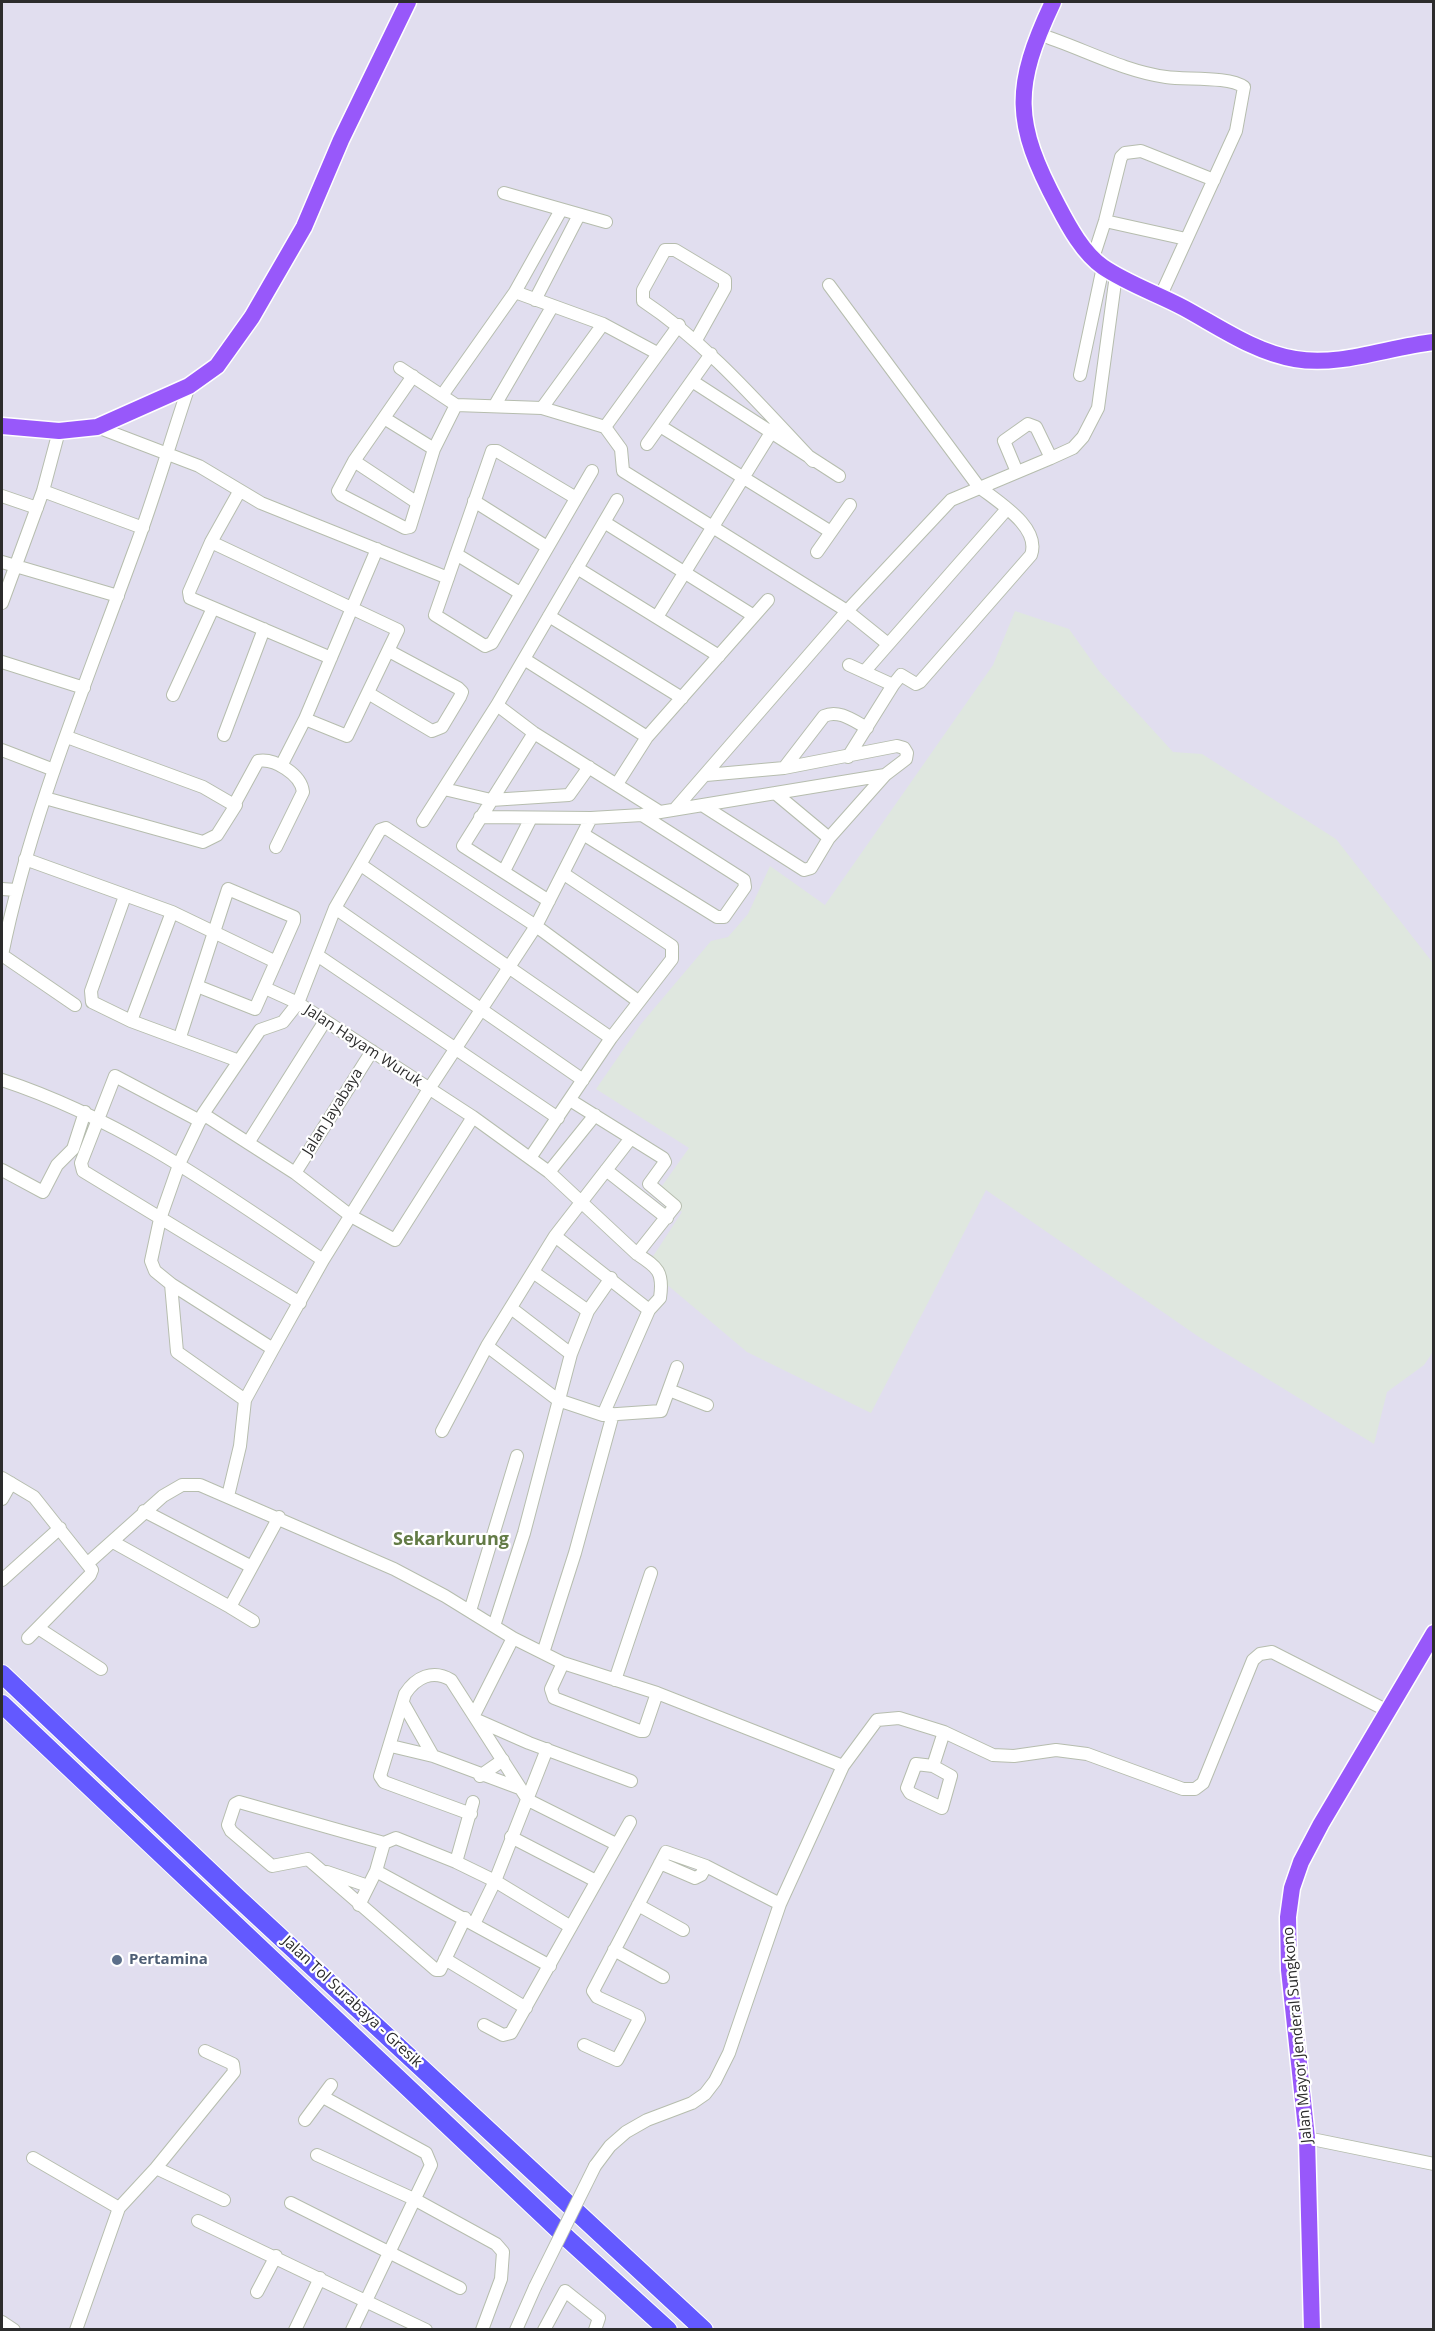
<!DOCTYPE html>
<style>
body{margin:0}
#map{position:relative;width:1435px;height:2331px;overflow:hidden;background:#e1deef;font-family:"Open Sans",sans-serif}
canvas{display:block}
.frame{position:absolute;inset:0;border:3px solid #2c2c2c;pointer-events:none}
</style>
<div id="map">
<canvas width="1435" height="2331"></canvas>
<div class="frame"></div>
</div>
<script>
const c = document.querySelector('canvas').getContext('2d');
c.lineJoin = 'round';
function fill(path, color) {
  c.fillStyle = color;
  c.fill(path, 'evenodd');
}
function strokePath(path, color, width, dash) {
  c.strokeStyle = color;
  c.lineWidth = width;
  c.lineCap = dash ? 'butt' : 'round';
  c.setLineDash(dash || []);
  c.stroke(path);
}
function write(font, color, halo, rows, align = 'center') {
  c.font = font + ' "Open Sans",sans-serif';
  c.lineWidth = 4.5;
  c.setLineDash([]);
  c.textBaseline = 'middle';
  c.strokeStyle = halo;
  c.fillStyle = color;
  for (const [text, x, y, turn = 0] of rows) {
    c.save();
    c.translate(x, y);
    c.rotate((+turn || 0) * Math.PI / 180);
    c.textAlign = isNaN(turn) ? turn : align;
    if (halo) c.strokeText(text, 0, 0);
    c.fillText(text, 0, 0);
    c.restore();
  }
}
const industrial = new Path2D(`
 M1015,611L1069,629L1099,671L1173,752L1202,754L1336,839L1433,963V1352L1424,1365L1387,1392L1374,1444L1199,1337L986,1190L871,1413L747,1352L646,1267L682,1212L657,1193L689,1148L596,1089L641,1024L711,941L728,937L748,914L770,866L825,905L993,665Z`);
const minor = new Path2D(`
 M1038,34C1080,47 1122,71 1166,77C1185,80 1229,76 1244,87L1236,131L1161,295
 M504,193L606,222
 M1105,221L1186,239
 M1093,258L1105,221L1121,157L1125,153L1141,151L1214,180
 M829,285L978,486C998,502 1041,527 1031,555L920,682L916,684L901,675L893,685L849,665
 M515,292L603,324L657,353
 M535,300L579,215
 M696,340L725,288V280L675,250H665L643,290V301C708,344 759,404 813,461
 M400,368L456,405L542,408L605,427L621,449L623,471L847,611L888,644
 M1080,375L1103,267
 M413,376L354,461L338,491L341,495L405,528L410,527L434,449L456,405
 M692,381L839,476
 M443,394L515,292L561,210
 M495,405L552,307
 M542,408L603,324
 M384,418L434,449
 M660,426L831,532
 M97,427L199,466L261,503L448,578
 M605,427L679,325
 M647,444L711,354
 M354,461L416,502
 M1017,472L1004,441L1028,424L1036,427L1051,458
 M43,491L143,528
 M239,492L211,542L189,592L190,598L331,658
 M2,496L37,508
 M576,498L497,451H492L435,615L485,646L492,643L592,471
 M474,501L547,547
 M604,522L754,616
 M211,542L398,630L347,736L305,719L377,549
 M817,552L850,505
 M456,554L520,593
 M2,562L118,596
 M577,568L719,656
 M2,603L43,491L59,431
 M549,616L682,698
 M657,617L777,423
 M524,659L647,737
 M2,662L84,688
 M864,672L1007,509
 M368,693L432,731L442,727L460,697L462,692L458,688L389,651
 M173,695L213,608
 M497,705L534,733L660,812
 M534,733L463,846L549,901
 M224,735L264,629
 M67,737L203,787L234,805L258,761C274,758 301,774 303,792L276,847
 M2,750L54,770
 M848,757L893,685
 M281,766L305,719
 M784,768L824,716C839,709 854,721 867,728
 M617,784L647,737L768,600
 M444,789L491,800L569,795L589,767
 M775,793L829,838
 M45,798L203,842L217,835L236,805
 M702,805L804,870L811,868L829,838L885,775
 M675,809L847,611L951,500L1051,458L1073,448L1083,437L1098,408L1116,275
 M480,817L591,818L642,815L885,775L906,759L907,753L904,748L897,746L784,768L706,775
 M423,821L497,705L617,500
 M583,834L717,917H724L745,887L744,880L642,815
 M25,859L172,912L276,962
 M361,865L611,1038
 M504,871L531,818
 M2,889L16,890
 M125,896L91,991L92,1002L131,1021L239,1061
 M335,908L583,1080
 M317,955L558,1118
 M265,988L298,1003L473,1117L549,1172L637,1254
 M75,1005L2,955C30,817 85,686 133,554C154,499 170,442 189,386
 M131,1021L172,912
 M180,1037L228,889L294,917V921L255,1009L197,986
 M2,1080C123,1120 218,1189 323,1260
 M570,1100L663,1158L665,1162L649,1184L675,1206L637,1254C657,1267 664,1271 660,1298L649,1310
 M203,1114L295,1173L351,1216L395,1240L473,1117
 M200,1121L115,1076L81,1163L83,1171L300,1303
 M248,1143L325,1021
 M530,1158L611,1038L672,959V946L564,874
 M2,1170L43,1192L57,1165L73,1149L85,1112
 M606,1170L667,1218
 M549,1172L595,1115
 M295,1173L372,1051
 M555,1236L649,1310L603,1415
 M533,1272L588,1311
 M171,1284L273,1349
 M511,1308L571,1354
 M487,1346L558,1400L603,1415L661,1411L677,1367
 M669,1390L707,1405
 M245,1400L177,1352L171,1284L155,1271L151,1261L160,1219L180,1162L203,1114L260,1030L283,1022L298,1003L335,908L380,830L386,828L536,926L638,1001
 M442,1431L487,1346L555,1236L631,1138
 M2,1478L34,1497L92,1570L90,1575L28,1638
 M228,1496L240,1446L245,1400L273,1349L323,1260L429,1089L536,926L591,818
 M2,1499L11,1483
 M144,1511L250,1566
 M113,1542L230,1607L279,1517
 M88,1563L163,1496L182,1485H200L394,1569L445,1596L513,1638L563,1663L657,1693L843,1766
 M2,1580L60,1528
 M230,1607L253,1621
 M470,1611L517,1456
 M494,1626L524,1533L571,1354L588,1311L611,1278
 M38,1628L101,1669
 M543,1653L575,1553L613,1414
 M563,1663L551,1689L554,1698L640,1731H644L657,1693
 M615,1680L651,1573
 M403,1703L433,1756
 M475,1713L513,1638
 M479,1721L529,1743L631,1781
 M391,1746L433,1756L519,1788
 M933,1766L951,1776L942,1808L910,1793L907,1788L916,1764L933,1766L944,1732
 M480,1776L503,1760
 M471,1814L384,1782L380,1776L405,1694C416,1677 433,1669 451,1680L528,1800L616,1844
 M511,1837L596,1881
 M384,1843L239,1802L235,1804L228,1825L231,1831L272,1866L308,1859L436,1970H440L465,1918
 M456,1862L473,1802
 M660,1863L695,1878L701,1875L706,1866
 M376,1871L550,1966
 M327,1872L368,1886
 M359,1905L376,1871L384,1843L396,1838L456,1862L495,1881L571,1927
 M638,1905L683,1930
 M474,1924L495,1881L547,1749
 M614,1950L663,1977
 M445,1959L526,2008
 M484,2025L503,2035L511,2033L630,1822
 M584,2045L617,2060L639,2019L638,2016L597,1997L593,1991L666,1852L706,1866L780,1904
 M323,2097L426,2153L431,2165L352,2330
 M305,2120L331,2085
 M1307,2138L1434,2164
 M317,2155L414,2199L496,2244L503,2252L501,2279L482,2330
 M33,2158L119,2208
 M595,2166L610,2146L626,2132L647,2120L692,2103L705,2094L715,2081L729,2053L780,1904L843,1766L877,1720L899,1718L944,1732L993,1755L1014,1756L1056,1750L1087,1754L1183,1789H1195L1203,1783L1253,1660L1260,1654L1272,1652L1386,1710
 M156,2168L234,2072L233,2064L205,2051
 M291,2203L460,2288
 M198,2221L426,2330
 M257,2292L276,2256
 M2,2322L14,2330
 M76,2330L119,2208L156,2168L224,2200
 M295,2330L320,2278
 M516,2330L535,2287
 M544,2330L565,2291L599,2318L595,2330`);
const major = new Path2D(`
 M1053,2C1013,87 1013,122 1058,206C1069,227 1083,253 1103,267C1128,284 1158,294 1184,308C1219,327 1256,353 1295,359C1340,367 1388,347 1434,342
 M2,426L59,431L97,427L189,386L217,366L252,317L304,227L341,140L408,2
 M1312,2330L1307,2138L1289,1970L1288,1917L1292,1888L1301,1862L1321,1824L1434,1633`);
const highway = new Path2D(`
 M2,1674L237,1897L704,2330
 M2,1704L568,2239L668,2330`);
const minorBridge = new Path2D(`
 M535,2287L595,2166`);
const markers = [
 [117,1960,6,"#5c6f8a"]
];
const streetNames = [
 ["Jalan Hayam Wuruk",363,1046,33],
 ["Jalan Jayabaya",333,1112,-58],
 ["Jalan Tol Surabaya - Gresik",352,2002,43],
 ["Jalan Mayor Jenderal Sungkono",1298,2035,-95]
];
const serviceNames = [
 ["Pertamina",129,1960]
];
const quarterNames = [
 ["Sekarkurung",451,1540]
];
fill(industrial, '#dfe7df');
strokePath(minor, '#b6bdae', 14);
strokePath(major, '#fff', 19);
strokePath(highway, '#fff', 20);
strokePath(minor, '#fff', 12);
strokePath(major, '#9858fa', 16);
strokePath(highway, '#6359ff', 18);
strokePath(minorBridge, '#b6bdae', 14, []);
strokePath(minorBridge, '#fff', 12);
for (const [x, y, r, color] of markers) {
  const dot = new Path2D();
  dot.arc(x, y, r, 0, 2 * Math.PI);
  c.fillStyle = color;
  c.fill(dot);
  strokePath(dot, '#fff', 2);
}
write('15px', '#2c2c2c', '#fff', streetNames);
write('bold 15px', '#4e5e75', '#fff', serviceNames, 'left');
write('bold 18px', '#637b46', '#fff', quarterNames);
</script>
